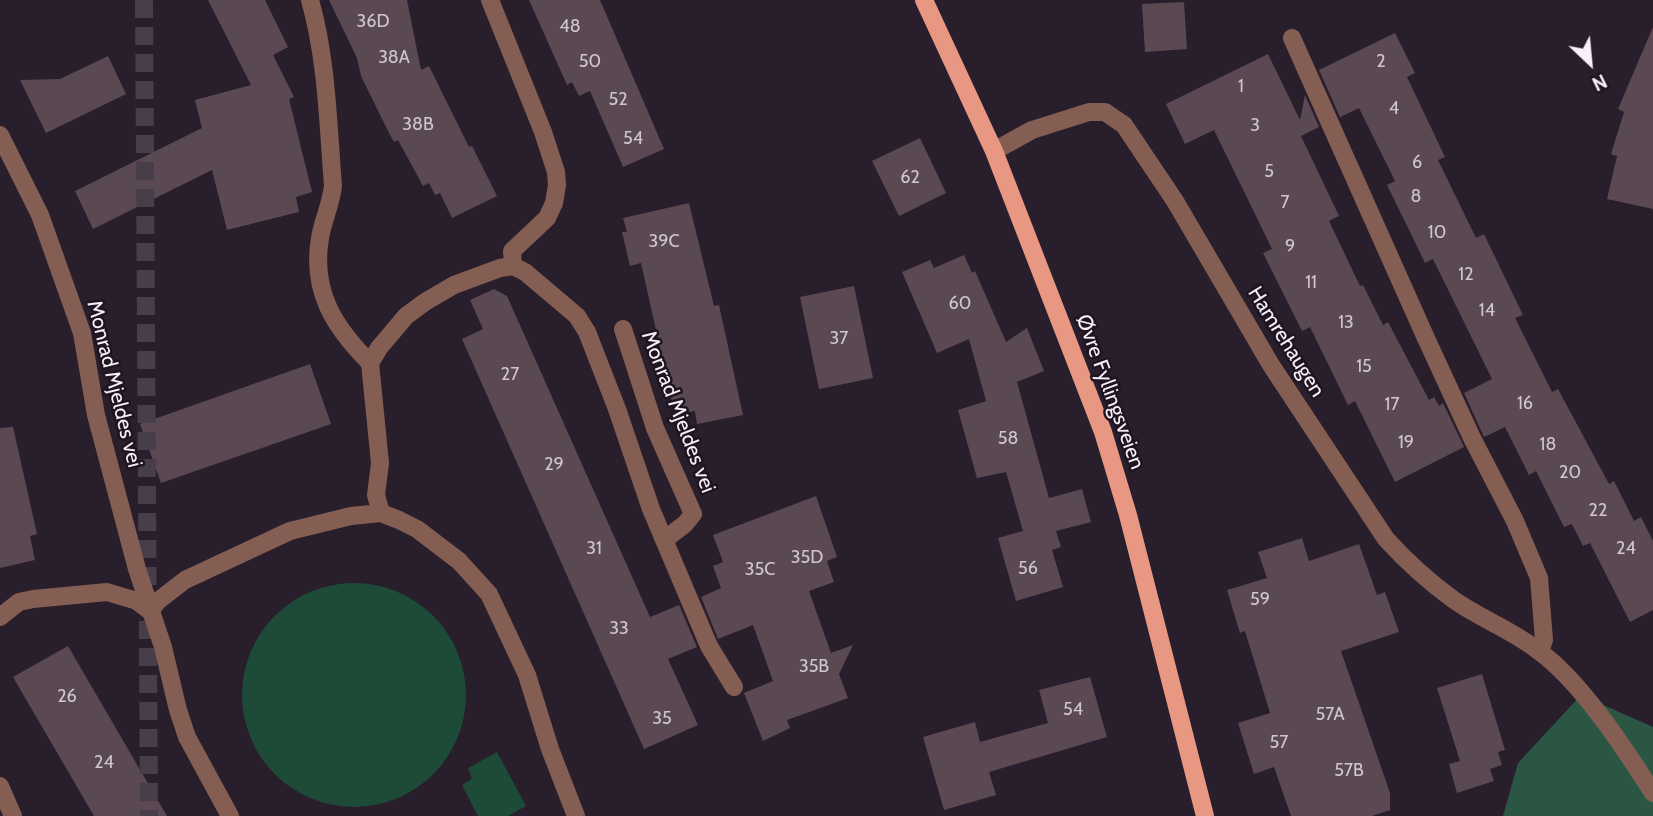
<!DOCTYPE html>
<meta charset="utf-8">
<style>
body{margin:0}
#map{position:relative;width:1653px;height:816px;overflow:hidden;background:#291e2b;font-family:Cabin,sans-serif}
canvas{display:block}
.north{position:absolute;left:1555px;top:28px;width:70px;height:70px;-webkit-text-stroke:5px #1f1521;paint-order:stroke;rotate:154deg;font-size:19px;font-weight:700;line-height:28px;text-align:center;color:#f8f0f9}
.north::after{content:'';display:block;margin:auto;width:24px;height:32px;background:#f8f0f9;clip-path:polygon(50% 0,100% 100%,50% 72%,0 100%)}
</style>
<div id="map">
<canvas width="1653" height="816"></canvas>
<div class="north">N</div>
</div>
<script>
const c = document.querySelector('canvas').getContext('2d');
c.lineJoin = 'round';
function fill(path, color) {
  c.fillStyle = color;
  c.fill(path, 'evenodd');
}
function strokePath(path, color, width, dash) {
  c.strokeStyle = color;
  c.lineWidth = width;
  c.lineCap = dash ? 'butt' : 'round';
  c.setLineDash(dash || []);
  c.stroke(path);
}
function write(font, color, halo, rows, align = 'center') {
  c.font = font + ' Cabin,sans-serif';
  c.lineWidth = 5;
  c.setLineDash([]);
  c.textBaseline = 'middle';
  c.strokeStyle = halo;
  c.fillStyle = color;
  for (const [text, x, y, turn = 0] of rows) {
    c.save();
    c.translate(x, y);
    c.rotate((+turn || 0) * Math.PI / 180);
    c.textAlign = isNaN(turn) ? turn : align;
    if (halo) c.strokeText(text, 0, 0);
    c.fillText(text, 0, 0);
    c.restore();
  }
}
const green = new Path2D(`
 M242 695a112 112 0 1 1 224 0a112 112 0 1 1-224 0Z
 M497,752L526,806L508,816H478L462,785L472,779L468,768Z`);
const forest = new Path2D(`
 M1581,695L1653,727V816H1503L1518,763Z`);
const building = new Path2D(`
 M208,0H265L288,47L273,55L294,97L289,99L312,192L296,197L299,212L227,230L212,170L93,229L75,191L202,128L195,100L251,85Z
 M329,0H407L421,70L429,66L469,147L472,146L497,196L452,218L440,193L435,195L429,183L423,186L398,140L394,142L387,129L361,76L357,58Z
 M529,0H600L664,149L623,167L590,91L579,96L572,82L567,85Z
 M1184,2L1187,49L1145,52L1142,4Z
 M1653,27V209L1607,199L1617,156L1611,154L1624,112L1618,109Z
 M1395,33L1415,73L1407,77L1445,157L1438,160L1476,238L1484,234L1523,315L1515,318L1552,392L1558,389L1609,484L1614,481L1634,521L1641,517L1653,541V610L1630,622L1590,543L1583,546L1572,524L1564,527L1536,471L1529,475L1505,427L1484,437L1464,393L1492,379L1433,259L1425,263L1413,238L1387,185L1395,181L1359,108L1340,117L1319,70Z
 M1268,54L1300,120L1305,95L1319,127L1301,136L1339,216L1329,221L1360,286L1363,285L1383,325L1388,322L1429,400L1434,397L1439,406L1443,403L1464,447L1395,482L1355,401L1348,405L1310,327L1302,331L1263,253L1272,249L1214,130L1185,144L1166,104Z
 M108,56L126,94L46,133L20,80L60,79Z
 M920,138L946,193L899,216L872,161Z
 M689,203L714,306L719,305L743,415L697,424L695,411L675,415L641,263L630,266L622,232H627L623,218Z
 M964,255L972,273L975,271L1006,342L1027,328L1044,371L1017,382L1049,498L1082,489L1091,522L1056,531L1061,547L1052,550L1063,587L1016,601L998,538L1023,531L1006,472L977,478L958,410L986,401L969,339L937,353L902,272L930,260L934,268Z
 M854,286L873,378L819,389L800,297Z
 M494,289L507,296L650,617L679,605L697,647L668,659L698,725L644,749L462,339L483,329L470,300Z
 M310,364L331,424L161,483L140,424Z
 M13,427L37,534L30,536L35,560L0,568V428Z
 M816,496L837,557L827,561L834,582L809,591L831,653L853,645L839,674L848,698L787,720L790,728L763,741L744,693L773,681L753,625L718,639L701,597L721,588L713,566L723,562L713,535Z
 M1302,538L1309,561L1359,544L1377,595L1385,592L1399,632L1341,651L1390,793V810L1372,816H1291L1274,767L1254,774L1238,723L1270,713L1245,631L1240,633L1227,590L1267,578L1258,552Z
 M68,646L167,816H94L13,677Z
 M1482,674L1505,750L1498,752L1502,765L1490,769L1494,781L1457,793L1449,764L1460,761L1437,688Z
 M1090,677L1107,737L989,772L996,795L944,810L923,737L975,722L980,742L1048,723L1039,690Z`);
const majorTunnel = new Path2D(`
 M144,0L149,816`);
const minor = new Path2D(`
 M310,0C327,60 328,124 333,186C331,204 323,220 320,238C311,291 334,327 370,363
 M490,0L543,132L556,172L557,185L554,203L547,218L512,251L513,266
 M1292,38L1425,336L1472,438L1515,521L1539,578L1544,640L1540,651
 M0,135L40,215L82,333L96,415L137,569L163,647L178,710L187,737L230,816
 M994,151L1032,130L1089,112H1105L1124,125L1175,201L1271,365L1386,539C1407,562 1429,582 1454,600C1481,619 1514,631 1540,652C1581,682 1625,749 1653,793
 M623,329L655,428L693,514L685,524L664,540
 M381,513L376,495L380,463L370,363L379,348L406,316L425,302L454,285L500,268L513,266L525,272L577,316L587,332L617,409L651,509L709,646L734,687
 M150,611L158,601L185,580L290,531L351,516L381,513L399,520L417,529L459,561L489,594L527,675L550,749L576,816
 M0,617L19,602L33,599L107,592L137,601L150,611
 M0,786L13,816`);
const major = new Path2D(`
 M924,0L994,151L1103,432L1128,515L1205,816`);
const numberNames = [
 ["36D",373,22],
 ["48",570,27],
 ["38A",394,58],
 ["50",590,62],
 ["2",1381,62],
 ["1",1241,87],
 ["52",618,100],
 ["4",1394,109],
 ["38B",418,125],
 ["3",1255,126],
 ["54",633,139],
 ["6",1417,163],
 ["5",1269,172],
 ["62",910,178],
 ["8",1416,197],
 ["7",1285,203],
 ["10",1437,233],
 ["39C",664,242],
 ["9",1290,247],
 ["12",1466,275],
 ["11",1311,283],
 ["60",960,304],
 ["14",1487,311],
 ["13",1346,323],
 ["37",839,339],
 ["15",1364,367],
 ["27",510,375],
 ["16",1525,404],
 ["17",1392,405],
 ["58",1008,439],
 ["19",1406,443],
 ["18",1548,445],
 ["29",554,465],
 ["20",1570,473],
 ["22",1598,511],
 ["31",594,549],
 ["24",1626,549],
 ["35D",807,558],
 ["56",1028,569],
 ["35C",760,570],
 ["59",1260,600],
 ["33",619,629],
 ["35B",814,667],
 ["26",67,697],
 ["54",1073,710],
 ["57A",1330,715],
 ["35",662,719],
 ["57",1279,743],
 ["24",104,763],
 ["57B",1349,771]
];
const streetNames = [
 ["Hamrehaugen",1286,342,58],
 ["Monrad Mjeldes vei",114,384,76],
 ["Øvre Fyllingsveien",1110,392,70],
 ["Monrad Mjeldes vei",678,412,69]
];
fill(green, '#1e4a38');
fill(forest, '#2a5643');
fill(building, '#5a4953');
strokePath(majorTunnel, '#483e4a', 18, [18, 9]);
strokePath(minor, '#855e53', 18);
strokePath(major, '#e89882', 18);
write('18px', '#d0c6d0', null, numberNames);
write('21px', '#f8f0f9', '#1f1521', streetNames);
</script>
